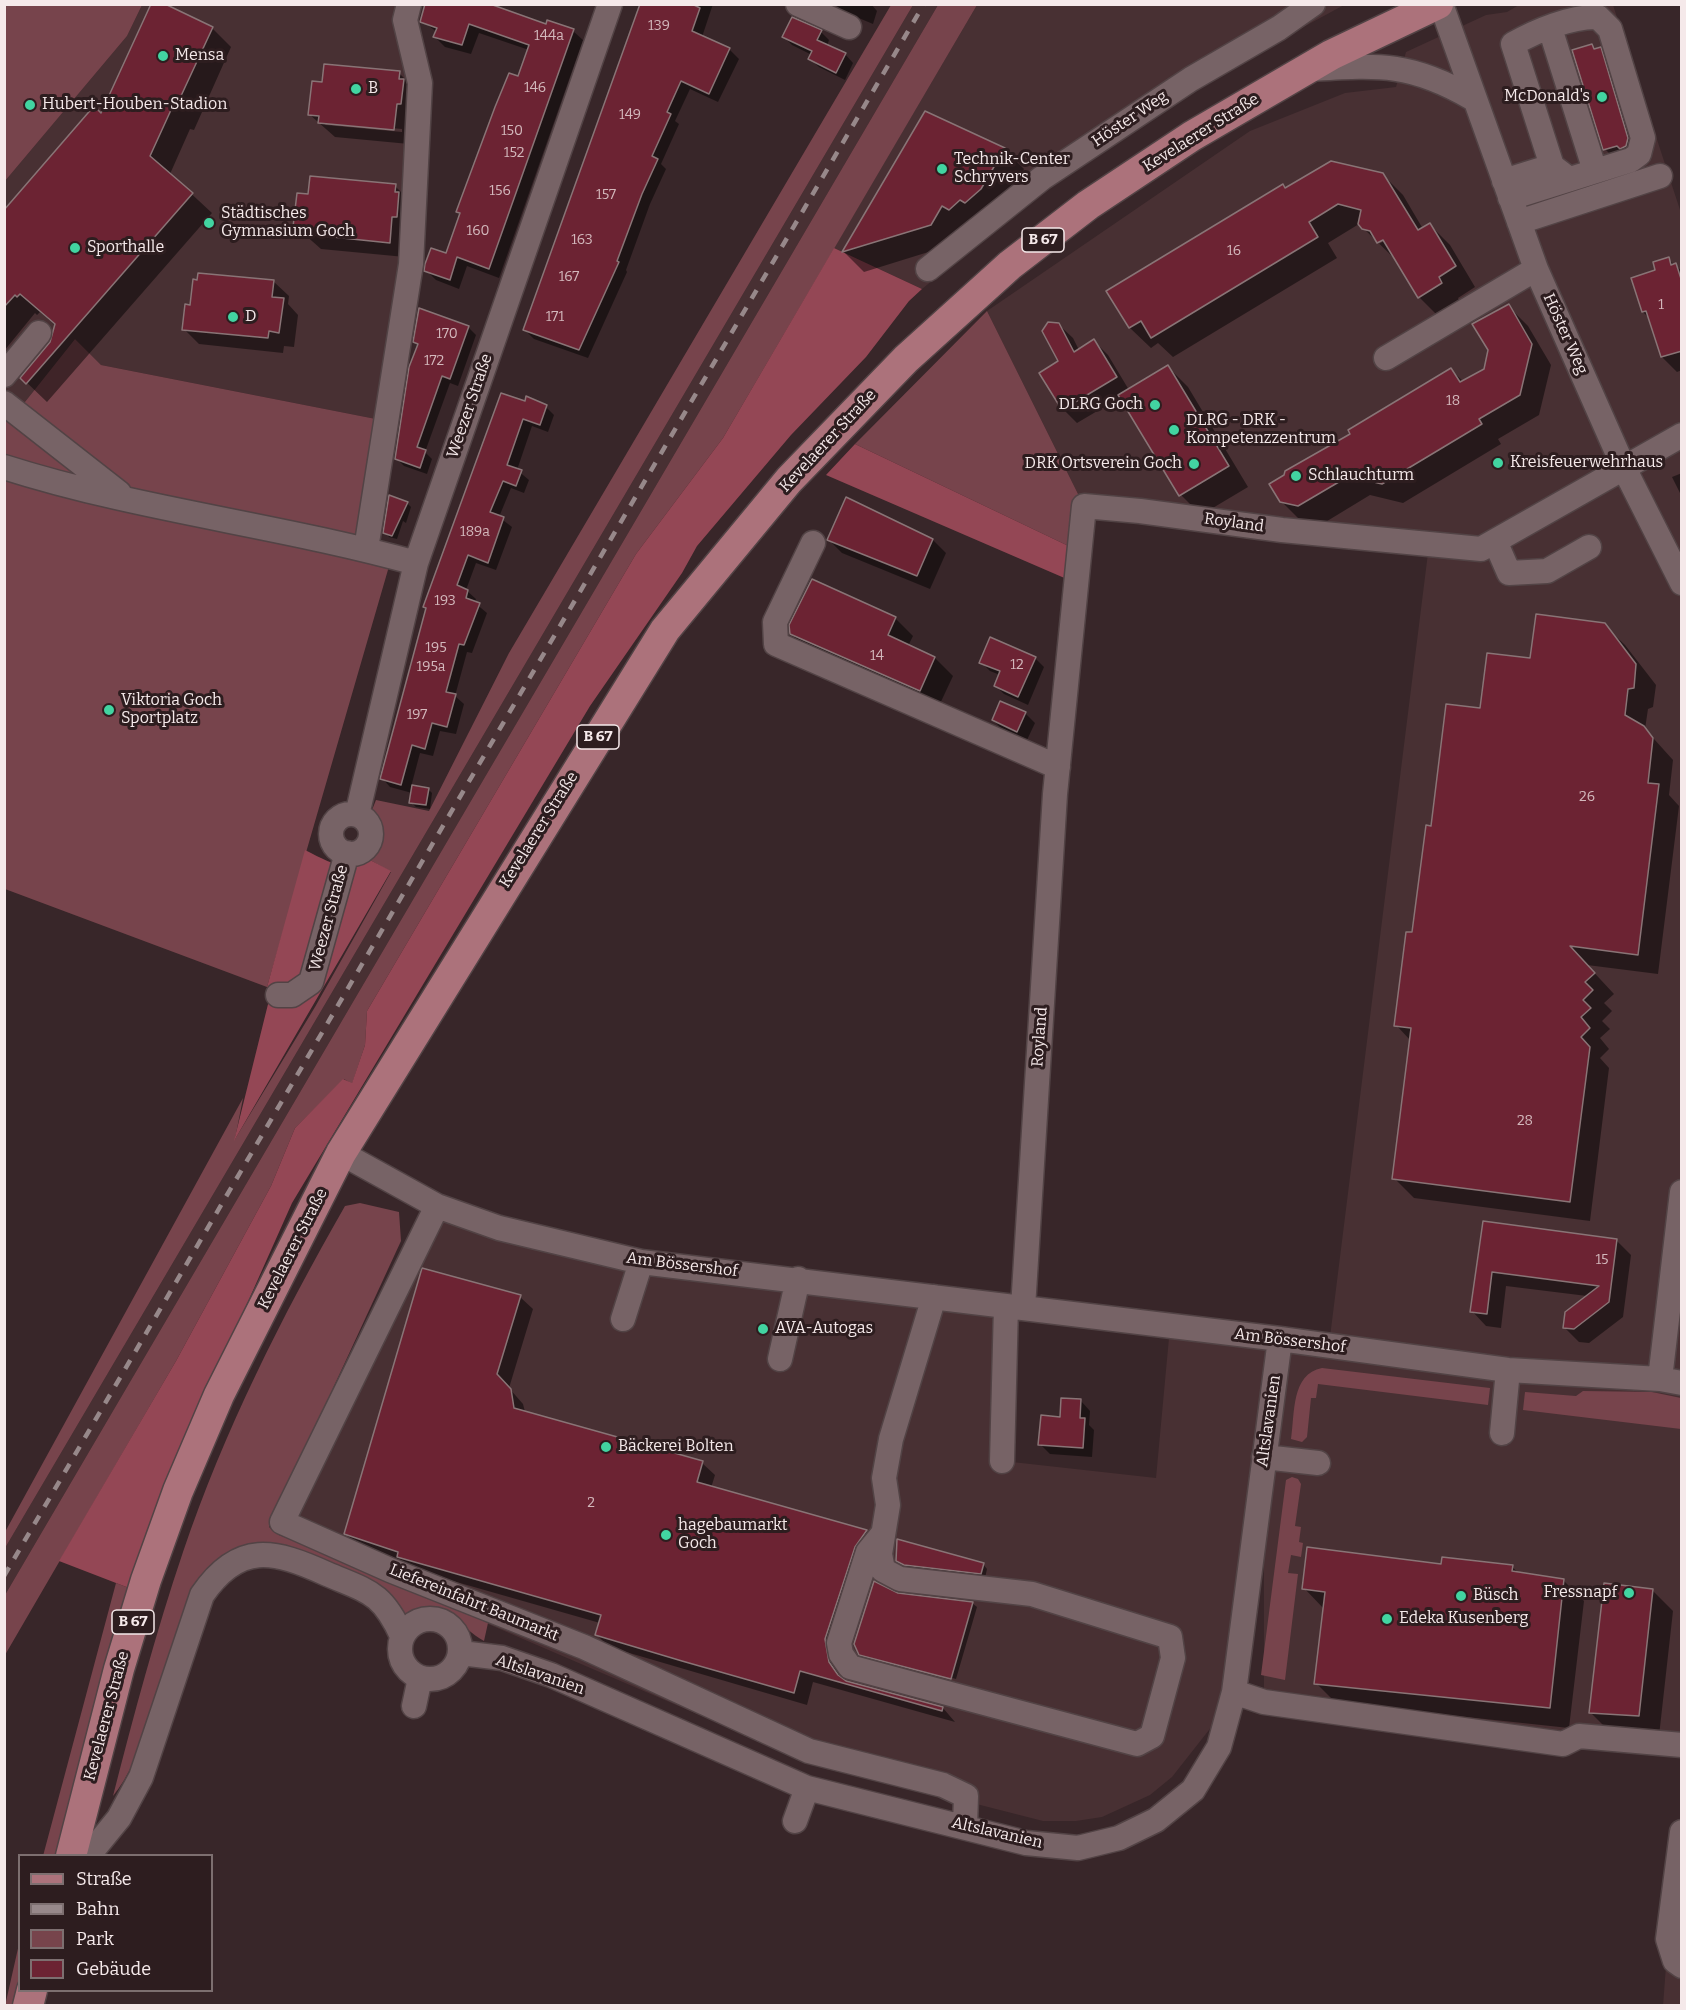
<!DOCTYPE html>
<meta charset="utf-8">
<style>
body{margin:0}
#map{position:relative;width:1686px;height:2010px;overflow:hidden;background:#382629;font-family:Bitter,serif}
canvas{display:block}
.frame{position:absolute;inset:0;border:6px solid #f5e9ea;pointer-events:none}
.legend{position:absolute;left:18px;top:1854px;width:195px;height:138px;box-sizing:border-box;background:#2d1d1f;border:2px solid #7d6f70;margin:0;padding:8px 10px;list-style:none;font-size:18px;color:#f5e9ea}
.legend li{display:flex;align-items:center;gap:12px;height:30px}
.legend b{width:30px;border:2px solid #7d6f70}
</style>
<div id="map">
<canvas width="1686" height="2010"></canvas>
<div class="frame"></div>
<ul class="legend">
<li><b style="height:8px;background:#ac727b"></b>Straße</li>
<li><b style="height:8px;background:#97888a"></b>Bahn</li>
<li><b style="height:16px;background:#77444c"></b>Park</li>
<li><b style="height:16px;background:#6c2333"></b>Gebäude</li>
</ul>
</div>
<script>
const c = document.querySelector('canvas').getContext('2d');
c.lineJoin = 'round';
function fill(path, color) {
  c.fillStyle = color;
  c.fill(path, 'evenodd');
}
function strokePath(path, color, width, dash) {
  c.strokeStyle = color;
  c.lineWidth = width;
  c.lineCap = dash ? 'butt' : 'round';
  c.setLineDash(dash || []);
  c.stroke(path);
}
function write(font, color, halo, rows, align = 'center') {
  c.font = font + ' Bitter,serif';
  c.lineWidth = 6;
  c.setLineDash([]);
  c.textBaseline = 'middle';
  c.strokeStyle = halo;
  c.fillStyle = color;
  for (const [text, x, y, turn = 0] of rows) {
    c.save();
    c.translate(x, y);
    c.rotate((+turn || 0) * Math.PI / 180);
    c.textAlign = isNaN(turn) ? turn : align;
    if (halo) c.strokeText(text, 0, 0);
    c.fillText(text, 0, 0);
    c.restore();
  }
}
const built = new Path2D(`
 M142,5H412L423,81L386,421L101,365L75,339L13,417L5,411V181L127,36Z
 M913,5H938L5,1595V1548Z
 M977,5H1344L1193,87L1104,148L1005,221L922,289L834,248Z
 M1519,5H1613L1682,216L1681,1745L1264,1702V1462L1220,1716L1172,1777L1150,1795L1102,1817L1076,1821H1043L804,1760L386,1580L282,1522L437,1206L641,1262L1006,1306L1003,1461L1156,1478L1170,1327L1329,1345L1429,545L1084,506L987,311L1250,131L1345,93L1396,87L1406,52L1486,15L1507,12Z
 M1681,1832V2005L1663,2006L1668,1939Z`);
const green = new Path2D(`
 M4,5H142L127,36L5,181Z
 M891,5H913L5,1548V1532L243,1098L235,1139L315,1007L391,872L370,860C382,844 383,831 370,815L376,800L429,811L509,653Z
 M938,5H977L723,438L636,554L367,1011L365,1045L352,1084L344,1079L295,1128L271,1186L176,1361L5,1655V1595Z
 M987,311L1084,506L1079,551L855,444Z
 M75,339L101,365L386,421L366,548L392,556L267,987L5,889L4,411L13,417Z
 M360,1203L399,1212L401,1241L269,1527L279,1535L367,1569L488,1623L484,1641C450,1622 449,1592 402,1616L241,1547C226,1554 211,1563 201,1577C191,1591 187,1611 181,1628C164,1676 144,1759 113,1796C134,1714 156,1632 183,1552C224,1431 282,1316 345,1206Z
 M1322,1368L1490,1388L1488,1405L1318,1384L1316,1398H1311L1307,1437L1302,1442L1291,1439C1295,1413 1291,1374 1322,1368Z
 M1583,1391L1652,1392L1681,1398V1429L1523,1410L1525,1392L1576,1396Z
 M1292,1477L1298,1479L1301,1484L1295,1526L1301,1527L1299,1542L1303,1543L1301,1557L1291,1555L1288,1573L1298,1574L1285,1680L1261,1675L1286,1480Z
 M116,1583L129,1588L57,1855L43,1856Z
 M19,1944L20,1990L16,2005L5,2006Z`);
const forest = new Path2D(`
 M834,248L922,289L909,301L866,357L791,435L697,546L682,573L590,706L292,1203L159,1501L129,1588L59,1561L176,1361L271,1186L295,1128L343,1079L352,1083L365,1045L367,1011L636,554L723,438Z
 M855,444L1079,551L1076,583L826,475Z
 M305,850C329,862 345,873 370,860L391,871L234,1141L272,988L267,987Z`);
const shadow = new Path2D(`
 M427,4H494L493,7L547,26L573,31L583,40L499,278L467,266L459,289L436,280L426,270L447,255L461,215L458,211L519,78L529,50L479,33L471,54L445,47L435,37L437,32L421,20Z
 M641,4H713L702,37L730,50L739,59L718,102L690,89L675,121L679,124L661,164L666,169L650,204L626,270L627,272L588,358L534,339L525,330Z
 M835,4H871L877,11L873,24L842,11Z
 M212,28L231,47L194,130L190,129L170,174L212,213L47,402L22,378L51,343L56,326L40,312L37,315L35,313L4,351V212L101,115Z
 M821,32L829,40L827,46L845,54L853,63L845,80L819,67L810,59L812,55L792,45L784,37Z
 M1592,46L1596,50L1600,49L1615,64L1643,154L1620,164L1605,149Z
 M399,73L414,88L409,144L335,137L309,114L323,83ZM322,122L402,129V132L326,125Z
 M925,113L1004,149L1024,169L1001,209L970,229L963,225L951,245L864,272L844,252Z
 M1382,174L1403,195L1423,229L1430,225L1450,245L1475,287L1458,298L1461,304L1439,317L1419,297L1397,261L1359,224L1328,243L1337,258L1173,357L1158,343L1151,348L1130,328L1108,291L1286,190ZM1390,237L1379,244V240Z
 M395,186L410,201L405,257L321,249L295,226L309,195Z
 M1668,259L1682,271V370L1677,372L1662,357L1650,319L1643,312L1633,279L1657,271Z
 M273,281L289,296L288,304L298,315L294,347L284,346L283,353L199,344L184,329L192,306Z
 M1508,306L1528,326L1551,365L1539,415L1498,439L1501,444L1403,503L1370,495L1319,526L1302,522L1281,501L1271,484L1297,465L1301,466L1451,370L1464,382L1485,370Z
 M1058,324L1073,338L1079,350L1094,341L1108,355L1129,390L1168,367L1188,387L1248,487L1201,515L1181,495L1121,397L1077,423L1063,409Z
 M468,327L476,335L458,386L450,383L425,452L432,459L427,474L404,466L396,458L418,345L415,342Z
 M526,403L546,407L554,415L548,432L532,426L517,470L529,480L524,493L511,488L499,517L512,527L496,570L476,563L466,590L476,599L475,603L487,613L472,653L467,652L455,696L464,704L456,734L440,731L433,756L420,753L411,787L428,789L432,793L430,809L416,807L411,802L412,793L390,787L382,778Z
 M1682,473V497L1672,477Z
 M847,499L933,540L946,553L930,589L842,553L829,540Z
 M407,503L411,507L406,523L403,521L397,539L389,537L385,532Z
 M895,618L913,636L908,646L935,658L953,676L938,708L810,652L791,634Z
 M1604,625L1625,645L1656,685L1653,707L1648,709L1645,729L1673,760L1669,795L1679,806L1658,974L1587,965L1614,994L1604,1003L1612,1011L1602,1021L1610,1029L1600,1038L1609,1049L1600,1058L1609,1068L1590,1221L1414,1198L1394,1178L1411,1041L1396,1025L1432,827L1481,710L1532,660Z
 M1035,658L1044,667L1028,705L1004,694L995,685L1000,675L990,671L981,662Z
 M1025,713L1035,723L1027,740L1003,730L993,720Z
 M1484,1223L1616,1240L1631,1255L1623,1317L1589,1343L1579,1342L1564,1327L1587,1296L1506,1286L1501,1328L1486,1326L1472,1311Z
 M520,1297L533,1309L509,1388L523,1404L525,1412L702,1463L715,1475L711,1488L866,1532L879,1544L837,1652L841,1676L846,1682L943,1708L955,1722L813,1682L807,1705L609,1647L597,1635L600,1623L411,1569L404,1562L358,1546L346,1534Z
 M1081,1401L1090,1411L1089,1425L1094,1430L1092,1457L1050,1454L1040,1444L1061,1418Z
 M897,1560L983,1564L987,1569L985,1578L910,1569Z
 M1512,1567L1520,1574L1564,1581L1584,1601L1569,1728L1336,1703L1316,1683L1324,1609L1304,1588Z
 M1653,1591L1673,1611L1659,1736L1611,1733L1591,1713Z
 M898,1595L972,1603L977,1607L956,1679L860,1653Z
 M864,1658L956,1682L955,1683Z`);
const building = new Path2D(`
 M151,4H165L213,27L174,111L171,110L150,156L193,193L26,384L20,378L50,342L55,324L20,294L17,297L15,295L4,307V210L94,106L101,113Z
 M425,4H490L546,24L547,20L574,29L489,269L457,257L450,280L424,271L425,264L431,248L446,253L460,213L456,212L495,107L509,73L518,76L529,45L469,24L462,45L433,37L437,28L420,22Z
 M640,4H692L700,8L692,31L730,48L709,94L681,81L667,112L671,114L652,156L658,159L642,194L617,261L619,262L579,350L523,330Z
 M792,17L822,30L817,40L846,53L836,73L808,59L812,51L782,37Z
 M1592,44L1594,49L1601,47L1628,138L1626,146L1620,149L1617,146L1603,150L1572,50Z
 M324,64L400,71L399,79H404L401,104H397L394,130L318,123L319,116L308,115L312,81L322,82Z
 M925,111L1005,148L981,189L965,203L960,200L949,210L942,206L931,225L842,252Z
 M1331,161L1383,173L1418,230L1430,223L1456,266L1439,277L1442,283L1418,298L1383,240L1377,243L1370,231L1362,229L1358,224L1361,210L1338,204L1309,222L1318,237L1151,338L1141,321L1129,328L1106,291L1283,184L1285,188Z
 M310,176L396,184L395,192H399L397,217H392L390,243L304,234L305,228L293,227L297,193L308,194Z
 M1669,257L1671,265L1676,263L1682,282V351L1661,357L1646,311L1642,312L1631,278L1655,270L1653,262Z
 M198,273L274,280L272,297L284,298L279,333L269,331L268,338L182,330L185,304L190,305L193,279L197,280Z
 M1509,304L1532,344L1520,395L1479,419L1482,424L1382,484L1349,476L1298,506L1280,502L1269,484L1284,475L1285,471L1350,434L1348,430L1451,368L1460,382L1484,369L1488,350L1472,324Z
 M419,308L469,326L450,379L442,376L417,447L426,450L420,468L395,459L409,367L418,344L413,342Z
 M1048,322L1059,323L1074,352L1094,339L1117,377L1062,410L1039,373L1058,361L1042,331Z
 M1168,365L1229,466L1179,496L1118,395Z
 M501,393L525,401L526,396L547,405L540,425L523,419L507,465L522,470L516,486L503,481L490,512L504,517L488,563L468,555L457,585L468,590L466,598L480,603L464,645L459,644L446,692L456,694L447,727L432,723L425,749L412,745L401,785L380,779L426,608L423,607Z
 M389,495L408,502L392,536L383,533Z
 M846,497L933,539L917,576L827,540Z
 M812,579L896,617L888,635L935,657L920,691L790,634L789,625Z
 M1536,614L1605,623L1636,664L1634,688L1628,689L1625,715L1644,726L1653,738L1648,783L1659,784L1638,955L1570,946L1595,973L1585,982L1593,990L1583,1000L1591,1008L1581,1017L1590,1028L1581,1037L1590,1047L1570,1202L1392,1179L1411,1028L1394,1026L1406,932H1412L1426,825L1431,826L1446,704L1480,708L1487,653L1530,658Z
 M990,637L1036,657L1018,697L994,686L1000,671L979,663Z
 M1000,701L1026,712L1017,732L992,720Z
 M412,785L429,788L426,805L409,803Z
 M1483,1221L1617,1239L1609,1302L1574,1329L1563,1328L1565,1312L1599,1286L1492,1272L1487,1314L1470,1312Z
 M422,1268L521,1295L497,1374L511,1389L514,1408L703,1461L697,1482L867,1530L855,1547L825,1639L829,1662L838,1675L846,1681L943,1707L942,1711L800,1671L794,1693L682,1661L595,1635L601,1615L397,1557L398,1552L344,1534Z
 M1061,1398L1081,1399L1080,1418H1085L1083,1448L1038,1445L1041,1415L1060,1417Z
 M897,1539L984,1563L981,1574L904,1565L896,1561Z
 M1307,1547L1441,1564L1442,1557L1513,1565L1512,1571L1564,1579L1550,1708L1314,1684L1325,1592L1302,1589Z
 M874,1581L898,1593L973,1602L951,1679L859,1655L854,1644Z
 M1604,1583L1653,1589L1639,1716L1589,1713Z`);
const minor = new Path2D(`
 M798,4L849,27
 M1441,4L1536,269L1624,468L1682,583
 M1550,28L1595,171
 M1309,69C1379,65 1410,62 1472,98
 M1504,181L1552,166
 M1510,198L1631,160L1639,154L1643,138L1610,29L1598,17C1571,16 1536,31 1513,44L1552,166L1569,179
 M1519,222L1660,176
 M928,269L1042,178L1191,79L1279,28L1313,4
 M1386,358L1536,269
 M4,375L39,333
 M4,403L119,493
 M4,467C139,510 280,525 416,563
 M1495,541L1509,573L1547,571L1589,547
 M813,543L775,622L776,644L1058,767
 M366,549L411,264L420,83L405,20L409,4
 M331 834a20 20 0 1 1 40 0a20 20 0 1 1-40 0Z
 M357,815L416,563L610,4
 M278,995H292L311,982L347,853
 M341,1153L437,1206L499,1228L641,1262L1280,1339L1508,1370L1660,1379L1682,1383
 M437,1206L282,1522L390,1570L584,1647L809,1751L943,1785L966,1796L965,1826
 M1023,1308L1055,794L1084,506L1140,511L1282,530L1481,549L1682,435
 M623,1319L641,1262
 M780,1359L798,1279
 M1660,1379L1682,1192
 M1502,1433L1508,1370
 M1264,1457L1318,1463
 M1002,1461L1006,1306
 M881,1536L868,1552L839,1643L841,1654L850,1667L1137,1744L1152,1736L1173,1658L1170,1637L1032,1594L900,1579L883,1570L880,1554L888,1505L884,1478L891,1439L934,1297
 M400 1649a30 30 0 1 1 60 0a30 30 0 1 1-60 0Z
 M461,1653L502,1658L551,1675L807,1788L1026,1843L1078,1848L1119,1838L1156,1820L1193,1790L1219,1747L1234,1692L1280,1339
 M1234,1692L1264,1702L1563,1744L1579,1736L1682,1745
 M414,1706L420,1678
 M795,1821L807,1788
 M1682,1832L1668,1939L1675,1961L1682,1966
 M88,1856L119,1818L141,1777L202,1595C239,1541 274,1550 327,1574C369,1592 382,1592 402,1636`);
const major = new Path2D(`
 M71,1856L119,1669L146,1580L178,1491L219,1395L341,1153L665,630L789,480L906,359L1010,265L1088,205L1192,136L1331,55L1438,4
 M28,2006L32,1990`);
const rail = new Path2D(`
 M4,1576L924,4`);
const markers = [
 [163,56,6,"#42d4a1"],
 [356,89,6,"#42d4a1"],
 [1602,97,6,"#42d4a1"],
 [30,105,6,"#42d4a1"],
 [942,169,6,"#42d4a1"],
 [209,223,6,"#42d4a1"],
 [75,248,6,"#42d4a1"],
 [233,317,6,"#42d4a1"],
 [1155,405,6,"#42d4a1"],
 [1174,430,6,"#42d4a1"],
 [1498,463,6,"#42d4a1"],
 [1194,464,6,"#42d4a1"],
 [1296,476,6,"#42d4a1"],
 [109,710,6,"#42d4a1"],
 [763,1329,6,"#42d4a1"],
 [606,1447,6,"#42d4a1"],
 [666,1535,6,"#42d4a1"],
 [1629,1593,6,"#42d4a1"],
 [1461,1596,6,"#42d4a1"],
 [1387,1619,6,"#42d4a1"]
];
const numberNames = [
 ["139",659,26],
 ["144a",549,36],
 ["146",535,88],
 ["149",630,115],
 ["150",512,131],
 ["152",514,153],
 ["156",500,191],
 ["157",606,195],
 ["160",478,231],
 ["163",582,240],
 ["16",1234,251],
 ["167",569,277],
 ["1",1661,305],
 ["171",555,317],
 ["170",447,334],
 ["172",434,361],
 ["18",1453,401],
 ["189a",475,532],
 ["193",445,601],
 ["195",436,648],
 ["14",877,656],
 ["12",1017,665],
 ["195a",431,667],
 ["197",417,715],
 ["26",1587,797],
 ["28",1525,1121],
 ["15",1602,1260],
 ["2",591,1503]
];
const shields = [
 [1043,240,42],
 [598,737,42],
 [133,1622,42]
];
const shieldNames = [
 ["B 67",1043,240],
 ["B 67",598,737],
 ["B 67",133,1622]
];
const poiNames = [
 ["Mensa",175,56],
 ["B",368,89],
 ["McDonald's",1590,97,"right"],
 ["Hubert-Houben-Stadion",42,105],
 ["Technik-Center",954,160],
 ["Schryvers",954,178],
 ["Städtisches",221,214],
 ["Gymnasium Goch",221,232],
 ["Sporthalle",87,248],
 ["D",245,317],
 ["DLRG Goch",1143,405,"right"],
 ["DLRG - DRK -",1186,421],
 ["Kompetenzzentrum",1186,439],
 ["Kreisfeuerwehrhaus",1510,463],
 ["DRK Ortsverein Goch",1182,464,"right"],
 ["Schlauchturm",1308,476],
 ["Viktoria Goch",121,701],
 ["Sportplatz",121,719],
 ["AVA-Autogas",775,1329],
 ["Bäckerei Bolten",618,1447],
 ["hagebaumarkt",678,1526],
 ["Goch",678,1544],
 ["Fressnapf",1617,1593,"right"],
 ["Büsch",1473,1596],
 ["Edeka Kusenberg",1399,1619]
];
const streetNames = [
 ["Höster Weg",1130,119,-34],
 ["Kevelaerer Straße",1201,133,-32],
 ["Höster Weg",1565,334,66],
 ["Weezer Straße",470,406,-71],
 ["Kevelaerer Straße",828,441,-47],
 ["Royland",1234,523,8],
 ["Kevelaerer Straße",539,830,-58],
 ["Weezer Straße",329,918,-75],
 ["Royland",1040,1037,-86],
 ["Kevelaerer Straße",293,1249,-63],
 ["Am Bössershof",682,1265,7],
 ["Am Bössershof",1290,1341,7],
 ["Altslavanien",1269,1421,-82],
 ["Liefereinfahrt Baumarkt",474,1603,22],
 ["Altslavanien",540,1675,19],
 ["Kevelaerer Straße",107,1716,-75],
 ["Altslavanien",997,1833,13]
];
fill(built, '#483033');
fill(green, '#77444c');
fill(forest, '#944755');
fill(shadow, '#0007');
fill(building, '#6c2333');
strokePath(building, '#897476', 1.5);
strokePath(minor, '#524345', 27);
strokePath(major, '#524345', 33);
strokePath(minor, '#776366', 24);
strokePath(major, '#ac727b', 30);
strokePath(rail, '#97888a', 4.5, [10, 10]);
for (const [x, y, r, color] of markers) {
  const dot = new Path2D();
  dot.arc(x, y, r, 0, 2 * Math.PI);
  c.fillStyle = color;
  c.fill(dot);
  strokePath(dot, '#2d1d1f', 2);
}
write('14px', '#d3b8bc', null, numberNames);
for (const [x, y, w] of shields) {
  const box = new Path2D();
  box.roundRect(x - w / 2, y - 12, w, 24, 4.5);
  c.fillStyle = '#2d1d1f';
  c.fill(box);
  strokePath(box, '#f5e9ea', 1.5);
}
write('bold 15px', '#f5e9ea', null, shieldNames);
write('16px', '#f5e9ea', '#2d1d1f', poiNames, 'left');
write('16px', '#f5e9ea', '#2d1d1f', streetNames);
</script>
